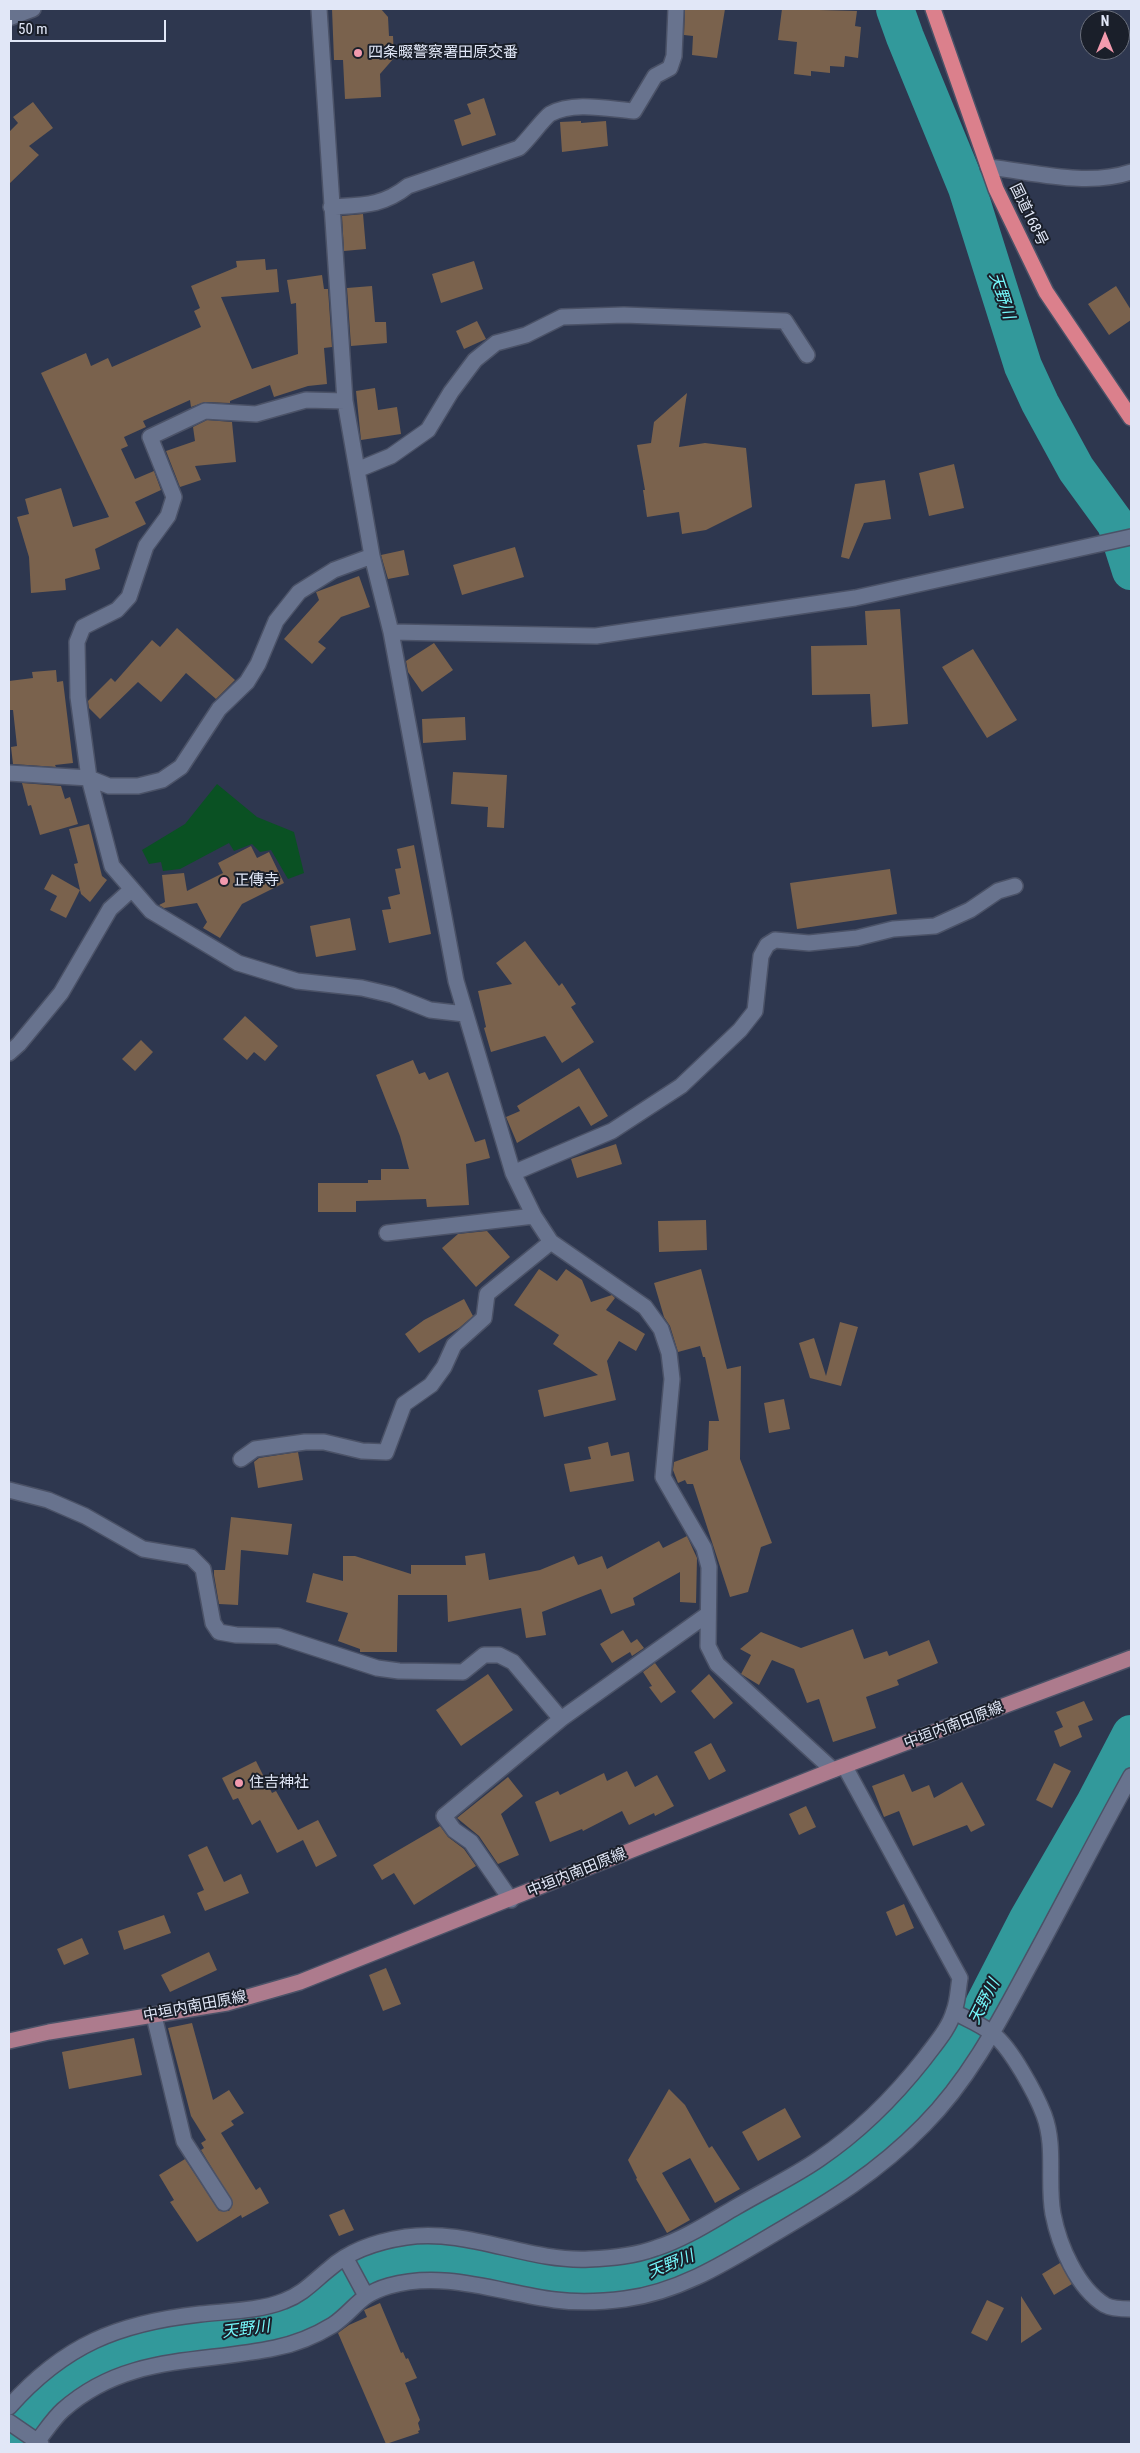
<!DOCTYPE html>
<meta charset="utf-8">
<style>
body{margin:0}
#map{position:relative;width:1140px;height:2453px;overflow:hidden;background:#2e374f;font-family:"Roboto Condensed",sans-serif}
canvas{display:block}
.frame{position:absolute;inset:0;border:10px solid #e1e7f7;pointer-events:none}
.north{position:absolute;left:1080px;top:10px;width:50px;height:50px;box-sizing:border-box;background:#1a1f2a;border:1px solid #6a6f7c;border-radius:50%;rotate:0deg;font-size:14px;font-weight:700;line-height:20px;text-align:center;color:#e1e7f7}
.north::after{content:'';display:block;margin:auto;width:18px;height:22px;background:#f29aae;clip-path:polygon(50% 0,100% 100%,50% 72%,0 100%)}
.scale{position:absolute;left:10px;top:20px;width:156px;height:22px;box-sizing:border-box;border:2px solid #e1e7f7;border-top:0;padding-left:6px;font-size:15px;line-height:18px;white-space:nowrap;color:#e1e7f7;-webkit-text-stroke:4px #1a1f2a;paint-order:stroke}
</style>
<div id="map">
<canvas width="1140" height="2453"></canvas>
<div class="frame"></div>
<div class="north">N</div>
<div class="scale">50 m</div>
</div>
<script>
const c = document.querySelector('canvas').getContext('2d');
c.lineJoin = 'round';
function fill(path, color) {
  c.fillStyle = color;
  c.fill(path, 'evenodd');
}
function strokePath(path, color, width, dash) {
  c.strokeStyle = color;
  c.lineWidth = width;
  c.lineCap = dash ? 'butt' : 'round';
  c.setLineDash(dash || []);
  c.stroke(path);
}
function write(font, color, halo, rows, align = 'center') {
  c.font = font + ' "Roboto Condensed","Noto Sans JP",sans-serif';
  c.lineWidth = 4;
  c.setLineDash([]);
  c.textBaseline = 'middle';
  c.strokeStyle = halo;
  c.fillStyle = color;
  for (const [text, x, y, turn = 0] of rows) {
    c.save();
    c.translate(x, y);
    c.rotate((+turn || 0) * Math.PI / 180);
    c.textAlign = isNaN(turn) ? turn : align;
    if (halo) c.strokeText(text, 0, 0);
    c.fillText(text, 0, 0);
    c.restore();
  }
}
const green = new Path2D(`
 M217,784L257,817L294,832L304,873L288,879L271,850L260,852L252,844L234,851L229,843L180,869L163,871L161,862L149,864L142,850L185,824Z`);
const river = new Path2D(`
 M895,9L905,37L967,188L1023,366L1040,403L1076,469L1116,524L1131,571
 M9,2443L31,2411L71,2373L116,2351L164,2339L274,2327L311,2313L342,2287L370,2268L404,2257L440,2258L550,2281L604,2283L654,2275L719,2244L781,2209L876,2145L906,2118L942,2075L969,2034L1028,1919L1095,1803L1131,1734`);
const building = new Path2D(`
 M332,9H381L388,17L389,36H393L394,58L380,74L381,97L345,99L343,60H334Z
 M725,9L717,58L692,55L693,36L684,35L685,9Z
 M782,9L857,11L855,26L861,27L858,58L845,56L844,67L830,66V73L811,71V76L794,74L797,42L778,40Z
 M484,98L496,135L462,146L454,120L471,114L467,104Z
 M33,102L53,128L29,146L39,155L9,184V132L18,123L13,117Z
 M581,121V123L606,121L608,146L562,152L560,122Z
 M363,214L366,249L344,251L342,216Z
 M265,259L266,270L277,269L279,292L221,297L252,369L298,354L296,303L291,304L287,280L322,275L324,289H328L332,347L324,348L327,384L308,386L274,397L270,385L230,401V403L205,402L191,407L190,400L143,421L146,427L124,437L128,446L121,449L135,479L154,471L161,490L135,502L146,524L95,549L100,569L65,579L66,590L31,593L29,557L17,517L29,514L25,499L61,488L73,527L109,517L41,373L86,353L91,366L108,358L112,367L201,327L194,311L200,308L191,286L237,267L236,261Z
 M474,261L483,289L441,303L432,274Z
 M372,286L375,322H386L387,343L351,346L347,288Z
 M1116,286L1131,310V320L1109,335L1088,304Z
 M477,321L486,339L464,349L456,331Z
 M375,388L378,410L397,407L401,434L361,440L356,391Z
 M687,393L679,447L705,443L746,448L752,507L706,530L682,534L679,512L647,517L643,490H645L637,445L651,443L654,422Z
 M207,420L232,422L236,462L195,466L201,480L180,487L166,451L195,441L193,427Z
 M954,464L964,508L929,516L919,473Z
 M885,480L891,519L864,523L849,559L841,557L855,484Z
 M515,547L524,577L462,595L453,565Z
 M404,550L409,575L388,579L381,555Z
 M359,576L370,607L341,617L318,642L326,648L312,664L284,639L319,600L316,592Z
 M900,609L908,724L872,727L870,694L812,695L811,646L867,645L865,611Z
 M177,628L235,680L216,699L186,673L161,702L138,682L100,719L89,708L88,701L111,678L115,682L152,640L160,647Z
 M434,643L453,670L422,692L408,672L406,661Z
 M973,649L1017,720L987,738L942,667Z
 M56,670L57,682L63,681L73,763L55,765L56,767L13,764L11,747L17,746L13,710H9V681L33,678L32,672Z
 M465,717L466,740L423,743L422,719Z
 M453,772L507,775L504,828L487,827L488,807L451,804Z
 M22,783L61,786L65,799L70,797L78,824L40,835L31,805L28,806Z
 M89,824L102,876L107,880L90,902L81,894L74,864L78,863L69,829Z
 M414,845L431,934L389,943L382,910L391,909L388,897L400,894L395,869L401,868L397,849Z
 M251,846L257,858L269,852L284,883L242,904L220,938L203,928L207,922L197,903L164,908L159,905L165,902L162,875L184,873L187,891L223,873L218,863Z
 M890,869L897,914L797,929L790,883Z
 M52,874L80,890L66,918L50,910L57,896L44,889Z
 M350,918L356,950L316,957L310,926Z
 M525,941L559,986L562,983L576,1004L571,1007L594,1042L562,1063L545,1036L491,1052L484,1028L486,1027L478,991L512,984L496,963Z
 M245,1016L278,1046L265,1061L254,1052L247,1060L223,1039Z
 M141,1040L153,1052L135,1071L122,1059Z
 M413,1060L419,1074L425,1072L429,1080L448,1072L475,1142L485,1139L490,1158L466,1164L469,1205L427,1207L426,1199L356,1201V1212H318V1183H368V1180H381V1169H409L400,1136L376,1075Z
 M579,1068L608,1116L591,1126L579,1106L517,1143L506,1117L520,1111L517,1106Z
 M616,1144L622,1164L577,1178L571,1159Z
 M706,1220L707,1250L659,1252L658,1221Z
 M487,1231L510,1257L476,1287L442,1248L458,1234Z
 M539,1269L557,1281L566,1269L582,1280L591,1302L612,1295L615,1298L606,1310L645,1334L636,1351L619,1341L607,1361L616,1400L544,1417L538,1390L598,1375L553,1344L559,1335L514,1305Z
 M701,1269L727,1369L741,1366L740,1459L772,1543L761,1547L748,1592L730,1597L693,1484H687L685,1480L678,1483L673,1470L674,1462L708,1450L709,1421H719L705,1357H703L700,1346L678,1352L670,1326L664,1317L654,1283Z
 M464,1299L473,1316L459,1328L419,1353L405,1334L424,1320Z
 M840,1322L858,1327L841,1386L810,1378L799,1343L814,1338L826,1376Z
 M784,1399L790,1429L769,1433L764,1403Z
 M608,1442L611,1456L629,1452L634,1481L570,1492L564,1464L591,1459L588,1447Z
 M298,1452L303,1480L258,1488L254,1462L259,1458Z
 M231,1517L292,1524L288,1555L241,1550L238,1605L219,1604L214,1575V1570H225Z
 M687,1536L697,1558L696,1603L680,1602V1572L633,1598L635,1605L611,1614L601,1589L542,1612L546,1635L526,1638L521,1608L448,1622L447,1595H398L397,1652H360V1649L338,1641L348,1613L306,1602L313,1573L343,1581V1556H355L411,1574V1565H466L465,1556L485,1553L489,1580L540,1570L574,1556L578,1565L602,1556L607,1569L659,1541L663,1548Z
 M853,1629L864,1659L887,1651L889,1656L929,1640L938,1663L897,1680L899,1685L866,1697L876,1728L833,1742L819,1699L807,1703L794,1669L772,1660L759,1685L741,1674L751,1655L740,1649L761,1632L801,1648Z
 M623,1630L631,1643L637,1639L644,1648L632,1656L630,1652L612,1663L600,1644Z
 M655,1663L676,1692L661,1703L649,1687L652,1686L643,1672Z
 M488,1674L513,1710L461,1746L436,1710Z
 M709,1674L733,1703L714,1719L691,1691Z
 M1084,1701L1093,1720L1078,1726L1082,1737L1060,1747L1054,1731L1063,1727L1056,1712Z
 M711,1743L726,1771L709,1780L694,1752Z
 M256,1761L272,1793L276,1791L298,1830L318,1820L337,1856L316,1867L303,1840L277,1853L260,1820L252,1825L238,1798L233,1800L222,1778Z
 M1054,1763L1071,1771L1052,1808L1036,1800Z
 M627,1771L635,1787L657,1775L674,1806L655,1816L654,1813L629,1825L622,1811L583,1831L582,1829L550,1842L535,1802L558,1791L560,1795L604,1773L607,1781Z
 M904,1774L912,1792L929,1785L934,1798L962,1782L985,1825L971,1832L967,1825L913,1846L899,1811L884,1817L872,1786Z
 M508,1777L523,1796L501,1814L519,1855L498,1864L479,1836L457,1818Z
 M806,1806L816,1827L799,1835L789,1814Z
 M440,1826L448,1837L464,1849L476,1866L414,1905L394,1873L382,1880L373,1865Z
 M207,1846L224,1882L241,1874L249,1893L205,1911L197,1893L204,1890L188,1855Z
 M904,1904L914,1928L896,1936L886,1912Z
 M164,1915L171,1933L124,1950L118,1931Z
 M82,1938L89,1954L64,1965L57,1949Z
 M209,1952L217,1970L170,1992L161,1975Z
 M386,1968L401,2004L383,2011L369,1975Z
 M192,2023L213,2100L229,2090L244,2113L231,2121L234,2125L221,2133L256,2190L260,2187L269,2203L242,2218L241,2215L197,2242L170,2202L174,2200L159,2175L185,2159L219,2211H229L233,2203L201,2150L204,2148L201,2143L206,2140L191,2116L168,2028Z
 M134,2038L142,2075L69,2089L62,2052Z
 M669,2089L685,2105L709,2148L712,2146L740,2189L715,2203L690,2158L662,2173L690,2220L667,2233L636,2179L637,2178L628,2160Z
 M785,2108L801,2137L758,2161L742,2132Z
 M344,2209L354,2230L339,2236L329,2215Z
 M1060,2263L1072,2284L1054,2295L1042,2274Z
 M1021,2296L1042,2329L1021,2343Z
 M987,2300L1004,2308L987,2341L971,2333Z
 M380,2303L401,2353L403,2352L406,2359L408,2358L417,2378L405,2383L420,2420L418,2423L420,2430L418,2431L419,2433L386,2444L338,2333L349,2325L367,2317L364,2310Z`);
const minor = new Path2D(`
 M319,9L345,401L372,556L391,632L456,981L513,1173L534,1216L551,1242L645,1307L661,1329L669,1353L672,1379L663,1477L704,1548L709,1567L708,1646L717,1664L833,1770
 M9,18L33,9
 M988,167C1034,172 1086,187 1131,172
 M331,207C363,205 383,206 408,186L519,148C528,140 543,119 550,114C573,101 609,109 634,111L655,76L670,68L674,56L676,9
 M345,401L306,400L256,414L205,411L150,437L174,497L168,516L146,546L129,597L117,610L83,627L77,642L78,697L89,778L112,866L151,911L238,963L297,981L362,988L392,995L430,1010L465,1014
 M357,470L391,456L428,430L451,392L475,360L496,343L526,335L562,317L624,315L785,321L807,355
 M391,632L596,636L855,598L1131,537
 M9,773L89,778L109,786H138L162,780L181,767L219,709L247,682L258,664L276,621L299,592L334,570L372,556
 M9,1053L19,1044L61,993L110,909L132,889
 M513,1173L612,1131L681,1086L740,1030L755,1011L761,956L767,945L775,940L809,943L857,938L893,929L935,926L970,910L998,891L1015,886
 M387,1233L534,1216
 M241,1459L255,1449L305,1442H324L362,1451L386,1452L404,1404L431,1385L444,1367L454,1345L484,1318L487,1294L551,1242
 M9,1490L48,1500L85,1516L143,1549L191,1557L203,1569L213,1623L219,1632L236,1635L278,1636L377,1668L399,1671L463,1672L484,1655H499L513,1662L561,1719
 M511,1900L471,1842L454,1830L444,1816L561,1719L708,1614
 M954,2012C967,2019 983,2025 994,2035C1011,2048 1036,2094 1044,2115C1056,2147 1047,2181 1053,2214C1059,2245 1077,2288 1105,2305C1112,2309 1123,2309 1131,2309
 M154,2016L184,2141L224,2203
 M345,2257L365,2294
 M9,2407C64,2345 118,2323 200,2314C227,2311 259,2311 284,2301C303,2294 314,2281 329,2269C350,2250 379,2241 406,2237C469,2228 527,2262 589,2259C613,2258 634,2256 656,2248C684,2239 710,2222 736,2207C763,2191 793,2177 819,2159C859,2132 894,2097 924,2059C935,2044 949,2029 954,2011C958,2001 958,1989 960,1978L845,1767
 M9,2422L41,2444
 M36,2443C45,2432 53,2419 63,2410C126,2354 199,2364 275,2348C295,2344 315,2336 333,2325C356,2309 358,2295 389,2286C445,2270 500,2293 555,2300C578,2303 602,2302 625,2299C679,2292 725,2263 772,2235C830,2201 876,2174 924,2125C969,2080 999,2022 1028,1968C1063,1904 1096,1839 1131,1776`);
const major = new Path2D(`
 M9,2041L49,2032L227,2003L300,1982L833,1770L1131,1658`);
const highway = new Path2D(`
 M933,9L996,189L1046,292L1131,418`);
const markers = [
 [358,53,5,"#f29aae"],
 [224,881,5,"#f29aae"],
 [239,1783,5,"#f29aae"]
];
const poiNames = [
 ["四条畷警察署田原交番",368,53],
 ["正傳寺",234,881],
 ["住吉神社",249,1783]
];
const streetNames = [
 ["国道168号",1028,215,64],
 ["中垣内南田原線",954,1726,-21],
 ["中垣内南田原線",577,1873,-22],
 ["中垣内南田原線",195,2007,-11]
];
const waterNames = [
 ["天野川",1001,296,72],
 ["天野川",985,2002,-63],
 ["天野川",671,2265,-22],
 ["天野川",246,2330,-7]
];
fill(green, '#0a5123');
strokePath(river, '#32999b', 38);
fill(building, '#7a624d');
strokePath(minor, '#4b5267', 18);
strokePath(major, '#4b5267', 18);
strokePath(highway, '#4b5267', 18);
strokePath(minor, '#68738e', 15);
strokePath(major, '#ad7b8d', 15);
strokePath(highway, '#db808c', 15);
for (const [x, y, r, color] of markers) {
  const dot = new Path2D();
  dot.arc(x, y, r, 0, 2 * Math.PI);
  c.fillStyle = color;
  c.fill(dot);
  strokePath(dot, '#1a1f2a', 2);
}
write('15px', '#e1e7f7', '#1a1f2a', poiNames, 'left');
write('15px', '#e1e7f7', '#1a1f2a', streetNames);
write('italic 16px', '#75f8fb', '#1a1f2a', waterNames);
</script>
